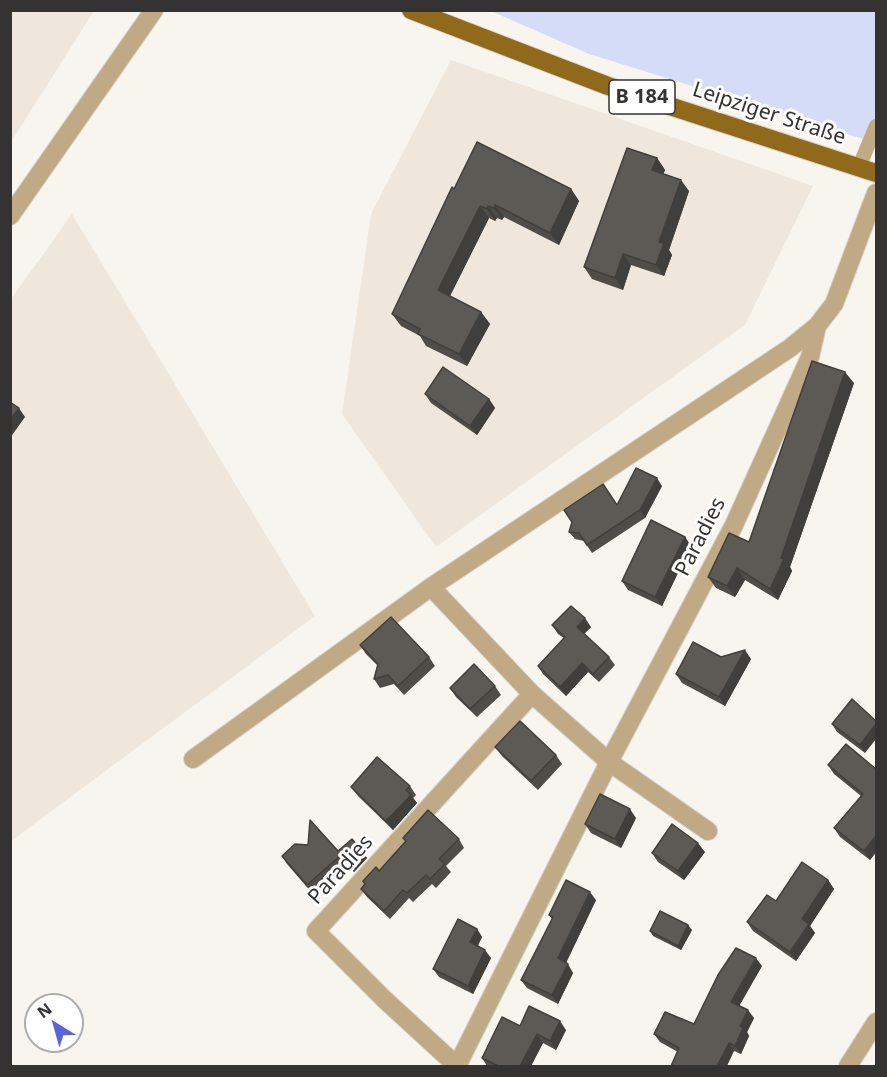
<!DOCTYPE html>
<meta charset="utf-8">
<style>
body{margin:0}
#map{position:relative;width:887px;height:1077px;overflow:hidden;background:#f8f5ef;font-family:"Noto Sans",sans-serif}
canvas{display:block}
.frame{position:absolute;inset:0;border:12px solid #343331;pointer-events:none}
.north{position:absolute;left:24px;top:993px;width:60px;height:60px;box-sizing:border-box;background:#fff;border:2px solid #aeadad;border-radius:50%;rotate:323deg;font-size:16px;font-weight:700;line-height:24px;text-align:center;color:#343331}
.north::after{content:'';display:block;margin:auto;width:21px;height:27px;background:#5a64db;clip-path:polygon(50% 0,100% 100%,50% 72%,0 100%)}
</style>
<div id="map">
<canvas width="887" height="1077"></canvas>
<div class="frame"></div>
<div class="north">N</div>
</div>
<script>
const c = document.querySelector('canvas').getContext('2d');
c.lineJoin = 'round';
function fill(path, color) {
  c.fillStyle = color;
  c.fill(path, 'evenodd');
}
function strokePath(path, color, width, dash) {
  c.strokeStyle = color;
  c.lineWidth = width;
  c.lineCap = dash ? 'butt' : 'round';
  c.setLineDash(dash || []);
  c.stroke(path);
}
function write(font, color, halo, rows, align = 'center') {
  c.font = font + ' "Noto Sans",sans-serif';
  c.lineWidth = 6;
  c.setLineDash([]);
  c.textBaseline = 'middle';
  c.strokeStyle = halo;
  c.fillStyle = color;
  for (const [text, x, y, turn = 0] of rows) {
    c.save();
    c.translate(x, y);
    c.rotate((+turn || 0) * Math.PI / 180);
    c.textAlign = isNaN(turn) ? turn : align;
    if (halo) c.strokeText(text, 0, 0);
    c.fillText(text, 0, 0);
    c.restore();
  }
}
const built = new Path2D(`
 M11,11H94L11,142Z
 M451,60L813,186L745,325L436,547L342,414L371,214Z
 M72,214L315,616L11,841V299Z`);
const green = new Path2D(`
 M491,11H876V143L589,54Z`);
const lane = new Path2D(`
 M859,167L876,126`);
const street = new Path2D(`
 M10,216L154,10
 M431,587L532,694L609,762L708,831
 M193,759L431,587L790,348L817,326L834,304L876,193
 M457,1066L609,762L734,525L810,357L817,326
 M457,1066L384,999L316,931L532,694
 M848,1066L876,1022`);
const primary = new Path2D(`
 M411,10L608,86L876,173`);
const wall = new Path2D(`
 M657,158L665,170L663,174L689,191L669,250L672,255L664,276L631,265L623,290L592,279L584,267Z
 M454,189H571L579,201L559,245L504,217L502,220L497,218L495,221L489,218L450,296L481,312L490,324L467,366L426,346L420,336L401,326L392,314Z
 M854,383L790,567L792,571L778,600L745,580L735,597L716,588L708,577L749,542Z
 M425,394L489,399L495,408L477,435L431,403Z
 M662,486L645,518L592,553L584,541L575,539L569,532L617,505Z
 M685,537L691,546L662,606L628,590L622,581Z
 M552,625L591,627L584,634L609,657L615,665L599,682L588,672L566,696L543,674L538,666L564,638L558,634Z
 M360,645L429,657L435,666L404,695L394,684L380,688L374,679L378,666L366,654Z
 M721,657L751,659L725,706L682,683L676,674Z
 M495,686L501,695L477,717L456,697L450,688Z
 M852,699L865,753L837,732L832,724Z
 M495,747L556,755L562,764L538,790L502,756Z
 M828,765L876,769V852L870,860L840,837L834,828L861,796L834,774Z
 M410,786L416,795L413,798L417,803L393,830L358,796L351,787Z
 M636,818L621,848L591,833L585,824Z
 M403,838L459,839L464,848L446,866L451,872L436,888L432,884L413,902L409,898L390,919L367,897L361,889L379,871L406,842Z
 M361,850L367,858L354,872L347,863L312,893L287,864L282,856L338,851Z
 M705,852L684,880L658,862L652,853Z
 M828,880L834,889L810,926L815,933L796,961L753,931L747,922L776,901Z
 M596,900L566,963L573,973L558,1004L527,988L521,980L552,919L549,915Z
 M477,929L482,937L478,946L491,958L473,994L439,977L433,969Z
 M692,930L681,950L653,936L650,931Z
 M762,966L739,1005L754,1018L747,1032L749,1036L741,1054L734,1051L678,1052L660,1042L654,1034L694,1024Z
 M520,1026L566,1030L556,1050L543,1043L531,1066H487L482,1058Z`);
const shadedWall = new Path2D(`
 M657,158L665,170L660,181L652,170Z
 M681,180L689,191L669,250L672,255L664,276L656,265L659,242Z
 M571,189L579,201L559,245L550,233Z
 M495,205L504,217L502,220L494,208Z
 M480,206L489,218L447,302L438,290Z
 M488,206L497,218L495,221L487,209Z
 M623,254L631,265L623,290L615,278Z
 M481,312L490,324L467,366L459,354Z
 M845,372L854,383L790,567L792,571L778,600L770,589Z
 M489,399L495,408L477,435L470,426Z
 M19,408L25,417L10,438V420Z
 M657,478L662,486L645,518L640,510Z
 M685,537L691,546L662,606L655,597Z
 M737,568L745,580L735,597L727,586Z
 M585,618L591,627L583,635L577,627Z
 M745,650L751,659L725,706L719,697Z
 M582,663L588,672L566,696L560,687Z
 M876,724V739L865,753L860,745Z
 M411,795L417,803L393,830L386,821Z
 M630,809L636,818L621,848L615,839Z
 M876,836V852L870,860L864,851Z
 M698,843L705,852L684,880L678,871Z
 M361,850L367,858L354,872L349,864Z
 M828,880L834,889L810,926L815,933L796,961L790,952L802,919Z
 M590,892L596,900L564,967L558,958Z
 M688,925L692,930L681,950L678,946Z
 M477,929L482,937L475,950L470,942Z
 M485,950L491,958L473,994L468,986Z
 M756,958L762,966L737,1010L731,1002Z
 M568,964L573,973L558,1004L552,995Z
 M748,1010L754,1018L747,1032L749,1036L741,1054L735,1046L740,1026Z
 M560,1021L566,1030L556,1050L550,1041Z
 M537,1034L543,1043L531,1066H520Z
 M729,1043L734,1051L727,1066H717Z`);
const building = new Path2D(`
 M477,142L571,189L550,233L495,205L494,208L488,206L487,209L480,206L438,290L481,312L459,354L418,334L420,329L392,314L452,187L454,189Z
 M627,148L657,158L652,170L681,180L659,242L664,243L656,265L623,254L615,278L584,267Z
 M812,361L845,372L781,558L784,559L770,589L737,568L727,586L708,577L729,533L749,542Z
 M443,367L489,399L470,426L425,394Z
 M10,402L19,408L10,420Z
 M636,468L657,478L640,510L587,545L579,533L569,532L572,522L564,510L603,484L617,505Z
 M651,520L685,537L655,597L622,581Z
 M571,606L585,618L577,627L609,657L593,674L582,663L560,687L538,666L565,637L552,625Z
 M391,617L429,657L398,686L388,675L374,679L378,664L360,645Z
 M693,642L721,657L745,650L719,697L676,674Z
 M474,664L495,686L470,709L450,688Z
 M852,699L876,721V724L860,745L832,724Z
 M520,721L556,755L531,781L495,747Z
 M846,744L876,769V836L864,851L834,828L863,794L828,765Z
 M377,757L410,786L406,790L411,795L386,821L351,787Z
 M600,794L630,809L615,839L585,824Z
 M428,810L459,839L439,859L445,864L430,879L426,875L407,893L403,890L384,911L361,889L365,884L363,881L376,867L379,871L406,841L403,838Z
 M310,820L338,851L352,839L361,850L349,864L341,855L307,885L282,856L295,844L308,845Z
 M672,824L698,843L678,871L652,853Z
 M802,862L828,880L802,919L809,924L790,952L747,922L767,895L776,901Z
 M566,880L590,892L558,958L568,964L552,995L521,980L553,917L549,915Z
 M660,911L688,925L678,946L650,931Z
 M458,919L477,929L470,942L485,950L468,986L433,969Z
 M736,948L756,958L731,1002L748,1010L740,1026L743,1028L735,1046L729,1043L717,1066H671L679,1048L654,1034L665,1012L694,1024L718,975Z
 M529,1006L560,1021L550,1041L537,1034L520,1066H498L482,1058L502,1017L520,1026Z`);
const shields = [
 [642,97,66]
];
const shieldNames = [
 ["B 184",642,97]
];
const streetNames = [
 ["Leipziger Straße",769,114,18],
 ["Paradies",701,537,-63],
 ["Paradies",341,870,-48]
];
fill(built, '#efe7db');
fill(green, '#d5dcf7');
strokePath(lane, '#d5d2cd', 15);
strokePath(street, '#d5d2cd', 20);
strokePath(primary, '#d5d2cd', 20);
strokePath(lane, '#c0aa86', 14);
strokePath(street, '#c0aa86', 18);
strokePath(primary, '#91691b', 18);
fill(wall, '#504d49');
fill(shadedWall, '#413f3c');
fill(building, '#5d5a55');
strokePath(building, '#413f3c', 1.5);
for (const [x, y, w] of shields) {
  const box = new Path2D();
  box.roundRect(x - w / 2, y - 17, w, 34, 4.5);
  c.fillStyle = '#fff';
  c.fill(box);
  strokePath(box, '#343331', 1.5);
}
write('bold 20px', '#343331', null, shieldNames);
write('21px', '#343331', '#fff', streetNames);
</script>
